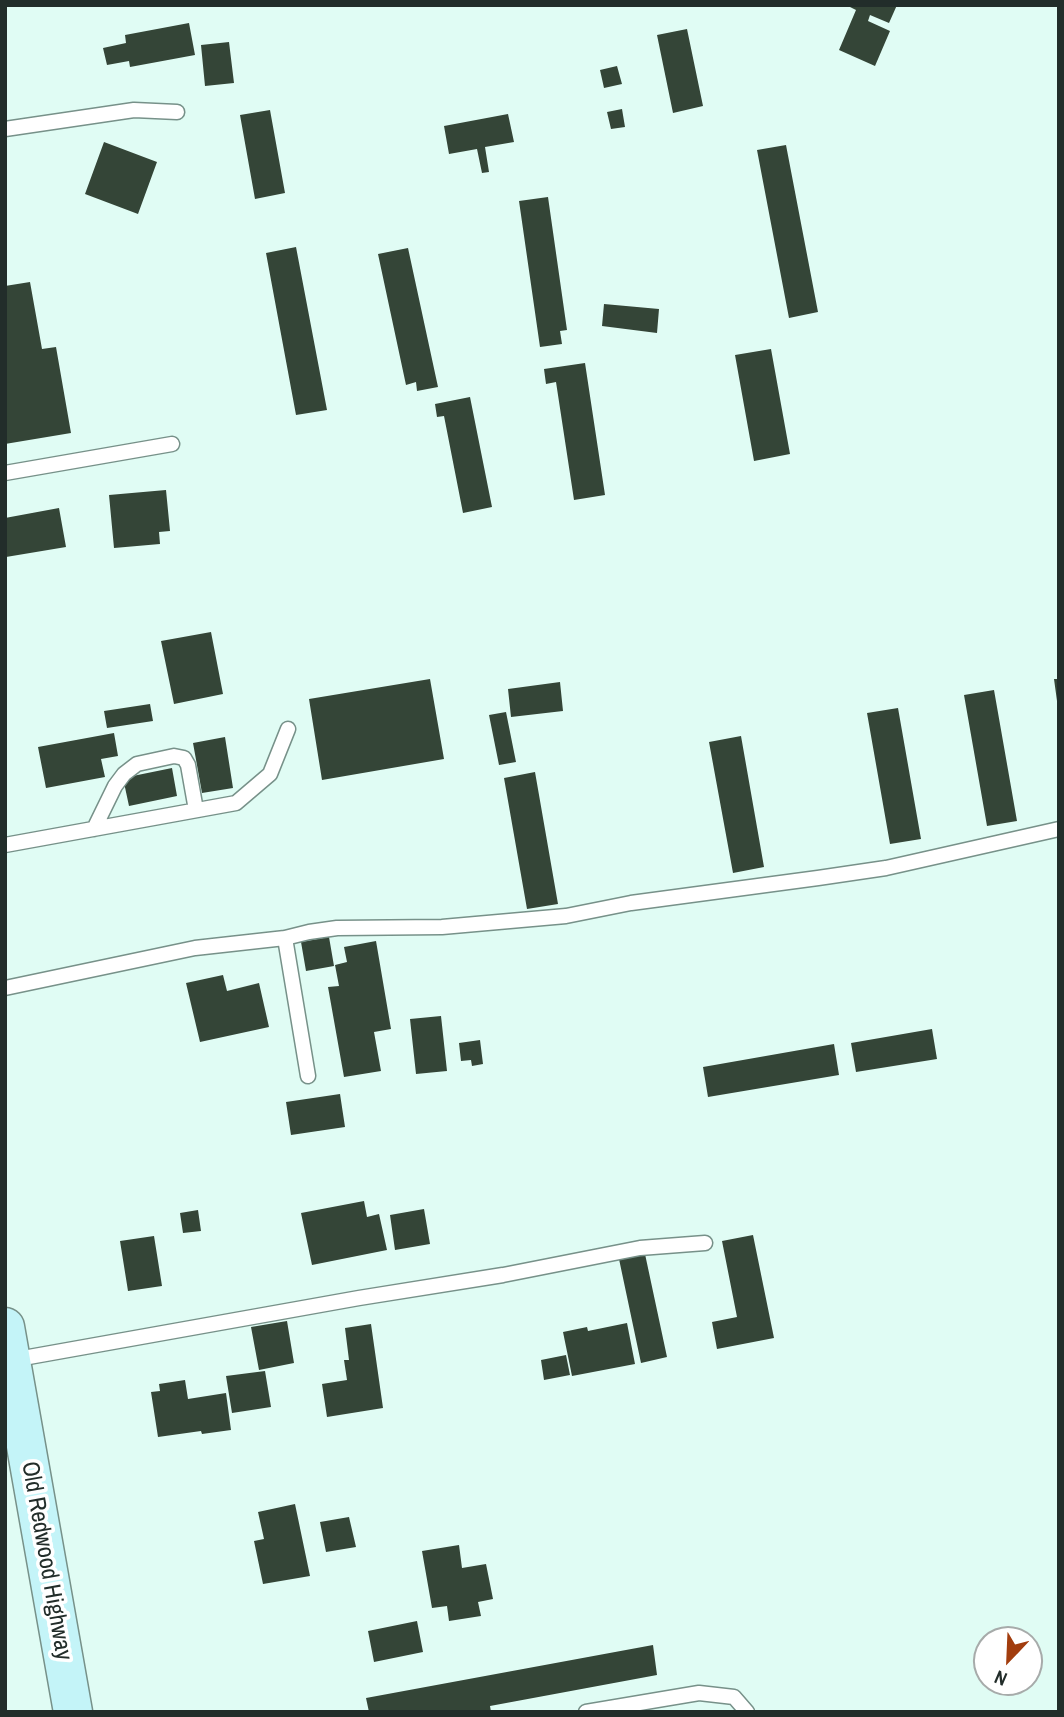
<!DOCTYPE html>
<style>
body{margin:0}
#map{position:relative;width:1064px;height:1717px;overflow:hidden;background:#e0fcf4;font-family:"Archivo Narrow",sans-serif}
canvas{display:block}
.frame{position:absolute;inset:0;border:7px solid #222d2a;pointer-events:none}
.north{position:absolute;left:973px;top:1626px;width:70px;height:70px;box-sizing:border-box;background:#fff;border:2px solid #a7abaa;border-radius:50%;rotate:203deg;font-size:19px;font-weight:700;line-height:28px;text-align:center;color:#222d2a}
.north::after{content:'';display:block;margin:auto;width:24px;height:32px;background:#a23d0e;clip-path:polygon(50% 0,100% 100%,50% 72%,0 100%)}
</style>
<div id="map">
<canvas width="1064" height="1717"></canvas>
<div class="frame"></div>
<div class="north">N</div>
</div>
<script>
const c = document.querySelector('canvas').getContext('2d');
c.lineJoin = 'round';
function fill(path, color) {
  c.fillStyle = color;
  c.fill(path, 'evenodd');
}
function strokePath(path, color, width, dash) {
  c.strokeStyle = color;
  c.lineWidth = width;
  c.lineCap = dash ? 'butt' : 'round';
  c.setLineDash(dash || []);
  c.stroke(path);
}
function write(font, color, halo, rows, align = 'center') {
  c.font = font + ' "Archivo Narrow",sans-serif';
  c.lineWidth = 7;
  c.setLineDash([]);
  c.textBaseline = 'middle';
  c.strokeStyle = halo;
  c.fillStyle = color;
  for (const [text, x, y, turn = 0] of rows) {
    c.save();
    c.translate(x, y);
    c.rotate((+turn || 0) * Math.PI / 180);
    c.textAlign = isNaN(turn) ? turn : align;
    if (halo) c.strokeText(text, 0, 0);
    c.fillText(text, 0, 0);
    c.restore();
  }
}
const building = new Path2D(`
 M846,5H897L889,23L870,15L868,21L890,31L875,66L839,50L856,10Z
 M189,23L195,55L130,67L129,61L107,65L103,48L126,43L125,35Z
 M687,29L703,106L673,113L657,35Z
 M229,42L234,83L205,86L201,45Z
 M617,66L622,84L604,88L600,70Z
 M622,109L625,127L611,129L607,112Z
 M270,110L285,193L255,199L240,115Z
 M508,114L514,142L485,147L489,172L482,173L477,149L449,154L444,126Z
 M104,142L157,162L138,214L85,194Z
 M786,145L818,312L789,318L757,150Z
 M548,197L567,330L560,331L562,344L540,347L519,201Z
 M296,247L327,410L296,415L266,253Z
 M408,248L438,387L417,391L416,382L406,385L378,254Z
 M30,282L42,349L56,347L71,433L5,444V286Z
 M604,304L659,309L657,333L602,326Z
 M771,349L790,454L754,461L735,355Z
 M585,363L605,495L574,500L556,382L546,384L544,369Z
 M470,397L492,507L463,513L444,416L437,417L435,404Z
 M166,490L170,531L159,532L160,544L114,548L109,495Z
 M59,508L66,547L6,557L5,518Z
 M211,632L223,694L174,704L161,641Z
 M430,679L444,759L322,780L309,699Z
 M1054,679H1059V701H1057Z
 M560,682L563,711L511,717L508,689Z
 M994,690L1017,821L987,826L964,695Z
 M150,704L153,721L107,728L104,711Z
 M898,708L921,839L890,844L867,713Z
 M506,712L516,762L499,765L489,715Z
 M114,733L118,756L101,759L105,777L46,788L38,747Z
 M741,736L764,867L733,873L709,742Z
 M225,737L233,788L202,793L193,743Z
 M172,768L177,796L129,806L123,778Z
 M535,772L558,904L527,909L504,778Z
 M329,937L334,966L306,971L301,942Z
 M376,941L391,1029L374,1032L381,1071L344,1077L328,987L339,986L335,965L347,962L344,947Z
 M223,975L227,991L259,983L269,1027L200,1042L186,983Z
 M441,1016L447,1071L416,1074L410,1019Z
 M932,1029L937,1059L856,1072L851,1043Z
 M480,1040L483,1064L472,1066L471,1060L461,1061L459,1043Z
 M834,1044L839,1075L708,1097L703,1067Z
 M340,1094L345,1127L291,1135L286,1102Z
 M364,1201L367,1217L379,1214L387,1250L312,1265L301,1213Z
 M424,1209L430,1244L395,1250L390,1215Z
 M198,1210L201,1231L183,1233L180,1213Z
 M753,1235L774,1338L717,1349L712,1322L737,1317L722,1241Z
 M154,1236L162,1286L128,1291L120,1241Z
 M645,1254L667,1357L641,1363L619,1259Z
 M287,1321L294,1363L259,1370L251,1327Z
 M627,1323L635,1364L572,1376L563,1332L587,1327L588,1331Z
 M371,1324L383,1408L327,1417L322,1384L347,1380L344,1360H349L345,1328Z
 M566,1355L570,1375L544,1380L541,1360Z
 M265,1371L271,1407L232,1413L226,1376Z
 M185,1380L188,1399L226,1393L231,1430L202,1434L201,1431L158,1437L151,1392L160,1391L159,1384Z
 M295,1504L310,1576L263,1584L254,1541L264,1539L258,1512Z
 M349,1517L356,1547L326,1552L320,1522Z
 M459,1545L462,1568L486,1564L493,1599L478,1602L481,1616L449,1621L447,1606L432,1608L422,1551Z
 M417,1621L423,1652L374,1662L368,1631Z
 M653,1645L657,1675L490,1706L491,1712H369L366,1698Z`);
const service = new Path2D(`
 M5,129L134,110L177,112
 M5,473L172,444
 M94,829L115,786L124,774L137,764L174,756L184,758L188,765L196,810
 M5,845L236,803L270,774L288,729
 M285,938L308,1076
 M5,988L195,948L285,938L309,932L337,928L442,927L566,916L631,903L818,878L886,868L1059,829
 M12,1360L359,1298L503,1275L640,1248L705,1243
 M586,1712L699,1693L734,1697L747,1712`);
const secondary = new Path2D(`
 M5,1327L73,1712`);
const streetNames = [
 ["Old Redwood Highway",46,1561,80]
];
fill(building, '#344537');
strokePath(service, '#779189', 17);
strokePath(secondary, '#779189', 41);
strokePath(service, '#fff', 14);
strokePath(secondary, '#c4f4f8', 38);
write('24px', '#222d2a', '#fff', streetNames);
</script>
